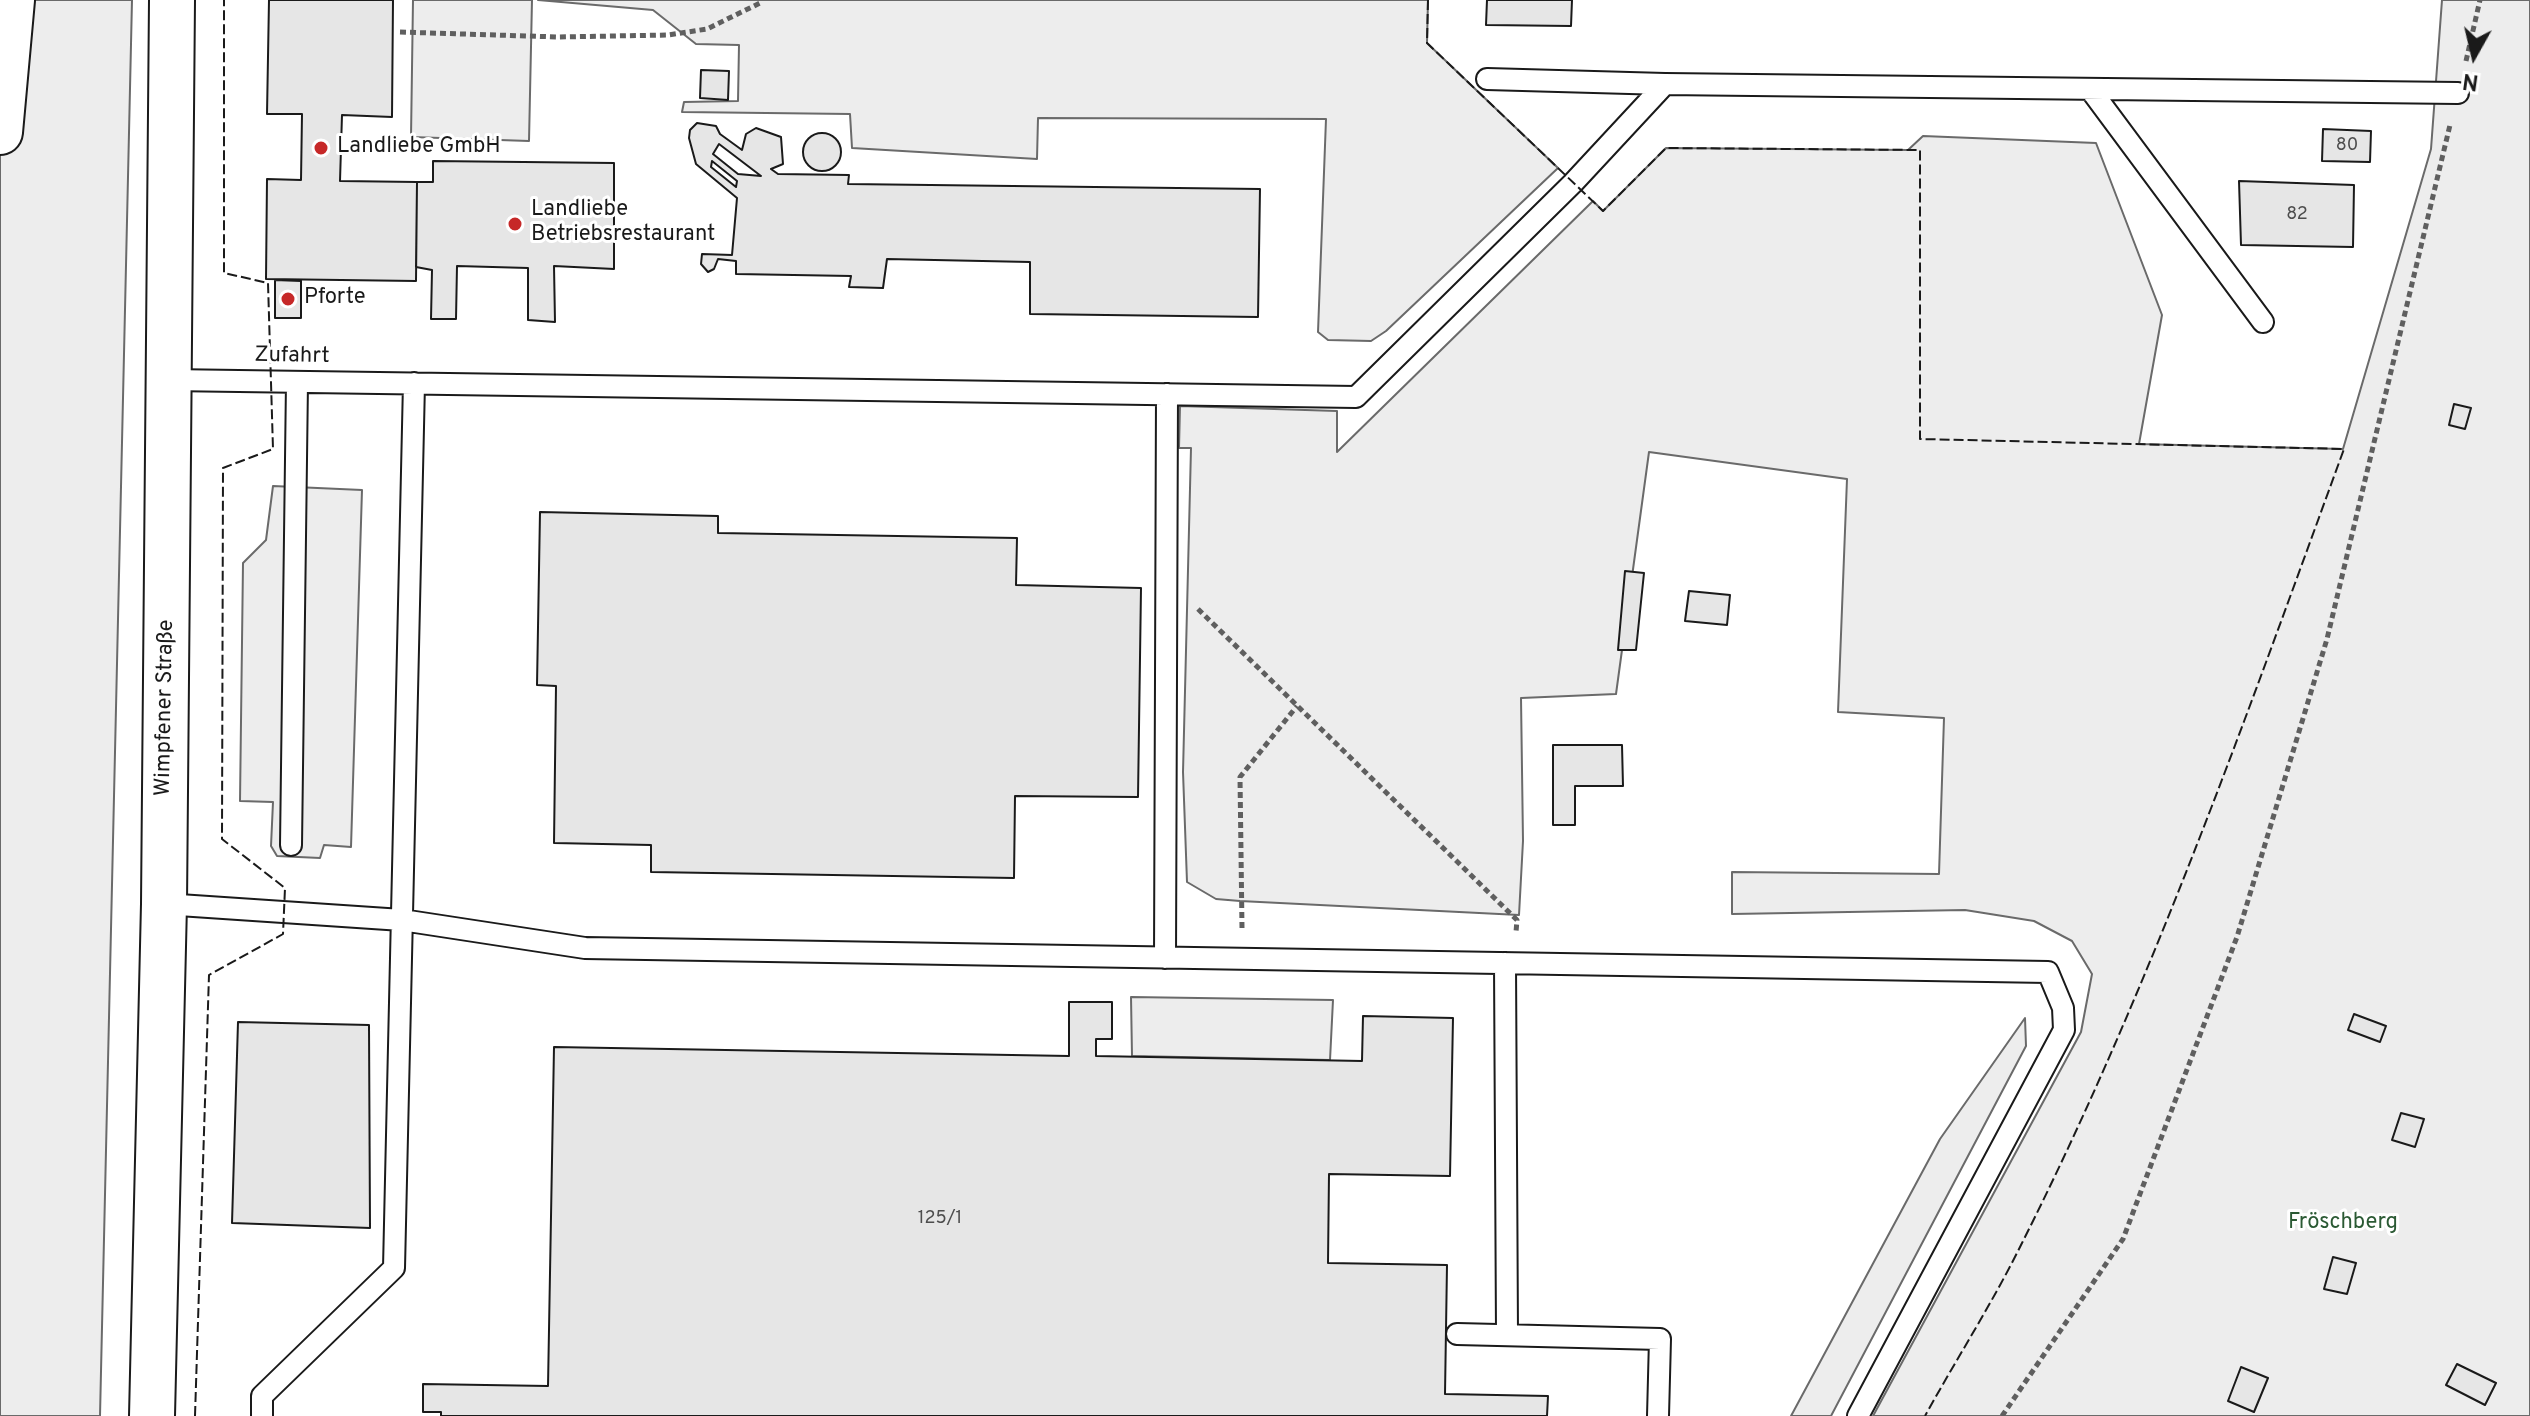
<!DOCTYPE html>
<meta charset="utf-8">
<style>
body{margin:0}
#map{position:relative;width:2530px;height:1416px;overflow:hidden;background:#fff;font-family:Overpass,sans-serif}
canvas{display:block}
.north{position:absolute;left:2434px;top:16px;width:80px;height:80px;-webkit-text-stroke:6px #fff;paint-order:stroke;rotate:188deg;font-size:22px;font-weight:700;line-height:32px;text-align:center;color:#1a1a1a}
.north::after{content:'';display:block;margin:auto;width:28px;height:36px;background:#1a1a1a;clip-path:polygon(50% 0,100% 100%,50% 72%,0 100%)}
</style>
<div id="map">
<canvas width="2530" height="1416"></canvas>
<div class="north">N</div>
</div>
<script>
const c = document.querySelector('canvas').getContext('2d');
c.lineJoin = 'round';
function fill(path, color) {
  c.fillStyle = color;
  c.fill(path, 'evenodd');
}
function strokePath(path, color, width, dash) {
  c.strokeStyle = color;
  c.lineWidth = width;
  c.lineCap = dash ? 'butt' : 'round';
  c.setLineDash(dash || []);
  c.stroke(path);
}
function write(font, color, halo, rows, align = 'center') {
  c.font = font + ' Overpass,sans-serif';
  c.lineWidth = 6;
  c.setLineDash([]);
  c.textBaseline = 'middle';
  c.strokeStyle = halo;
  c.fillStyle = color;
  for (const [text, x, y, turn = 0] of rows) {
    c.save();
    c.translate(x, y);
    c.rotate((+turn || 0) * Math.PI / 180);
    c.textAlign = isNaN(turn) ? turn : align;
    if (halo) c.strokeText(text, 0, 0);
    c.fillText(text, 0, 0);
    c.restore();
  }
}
const built = new Path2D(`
 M0,0H132L100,1416H0Z
 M413,0H532L529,141L411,137Z
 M538,0H1428L1427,43L1558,168L1386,331L1371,341L1328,340L1318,332L1326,119L1038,118L1037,159L852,148L850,114L682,112L684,102L738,101L739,45L696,44L653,10Z
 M2442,0H2530V1416H1873L2081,1032L2092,974L2072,941L2034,921L1965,910L1732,914V872L1939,874L1944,718L1838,712L1847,479L1649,452L1616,694L1521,698L1523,841L1519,915L1240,901L1216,899L1187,882L1183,772L1191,448H1179L1180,406L1337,411V452L1593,201L1603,211L1666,148L1908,150L1923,136L2096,143L2162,315L2139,444L2343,449L2431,149Z
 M273,486L362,490L351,847L324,845L320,858L277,856L271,846L273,802L240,801L243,563L266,540Z
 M1131,997L1333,1000L1330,1060L1132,1056Z
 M2025,1018L2026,1046L1831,1416H1791L1940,1139Z`);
const building = new Path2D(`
 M269,0H393L392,117L342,115L340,181L417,182L416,281L266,279L267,179L301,180L302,114H267Z
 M1487,0H1572L1571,26L1486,25Z
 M701,70L729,71L728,100L700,98Z
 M697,123L716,126L720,134L742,150L746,134L756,128L781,137L783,164L771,169L778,174L849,175L848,184L1260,189L1258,317L1030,314V262L887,259L883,288L849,287L851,276L736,274V261L718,259L714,269L708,272L701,264L702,254L732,255L737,198L696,164L689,138L690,130ZM719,144L761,176L738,174L713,154ZM712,161L737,181L736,187L711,167Z
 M2323,129L2371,131L2370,162L2322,161Z
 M803 152a19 19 0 1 1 38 0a19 19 0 1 1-38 0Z
 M433,161L614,163V269L554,266L555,322L528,320V268L457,266L456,319H431L432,270L416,267L417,182H433Z
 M2239,181L2354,185L2353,247L2241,245Z
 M275,280L301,281V318H275Z
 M2454,404L2471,408L2465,429L2449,425Z
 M540,512L718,516V533L1017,538L1016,585L1141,588L1138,797L1015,796L1014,878L651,872V845L554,843L556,686L537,685Z
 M1625,571L1644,573L1636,650H1618Z
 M1689,591L1730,595L1727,625L1685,621Z
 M1553,745H1622L1623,786H1575V825H1553Z
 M1069,1002H1112V1039H1096V1056L1362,1061L1363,1016L1453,1018L1450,1176L1329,1174L1328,1263L1447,1265L1445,1394L1548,1396L1547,1416H441V1412H423V1384L548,1386L554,1047L1069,1056Z
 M2354,1014L2386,1026L2380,1042L2348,1030Z
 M238,1022L369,1025L370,1228L232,1223Z
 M2401,1113L2424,1119L2415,1147L2392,1140Z
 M2333,1257L2356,1263L2347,1294L2324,1289Z
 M2457,1364L2496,1383L2485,1405L2446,1385Z
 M2241,1367L2268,1378L2254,1412L2228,1401Z`);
const path = new Path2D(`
 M400,32L558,37L668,35L707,29L762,2
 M2466,61L2480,0
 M1198,609L1517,920L1516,932
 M1242,928L1240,777L1297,706
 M2002,1416L2123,1239L2237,937L2327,639L2450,125`);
const lane = new Path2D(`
 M1487,79L1665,84L2458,93
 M2090,89L2263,322
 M169,380L1356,397L1573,183L1665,84
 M291,845L297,382
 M164,904L402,920L585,948L2048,972L2063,1008L2064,1030L1858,1416
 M1165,958L1167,394
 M1505,963L1507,1335
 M1457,1334L1660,1339L1658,1416
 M262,1416V1396L394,1268L414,383`);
const secondary = new Path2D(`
 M152,1416L164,904L172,0`);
const primary = new Path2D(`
 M0,132L12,0`);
const fence = new Path2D(`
 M1428,0L1427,43L1603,211L1666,148L1920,150V439L2344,449C2246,717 2151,987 2022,1243C1993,1302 1957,1358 1925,1416
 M195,1416L209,975L283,934L285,888L222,839L223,468L273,449L268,283L224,273V0`);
const markers = [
 [321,148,8,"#c62828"],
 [515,224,8,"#c62828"],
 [288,299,8,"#c62828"]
];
const numberNames = [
 ["80",2347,146],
 ["82",2297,215],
 ["125/1",940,1219]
];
const poiNames = [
 ["Landliebe GmbH",337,148],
 ["Landliebe",531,211],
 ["Betriebsrestaurant",531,236],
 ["Pforte",304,299]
];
const streetNames = [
 ["Zufahrt",292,357,1],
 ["Wimpfener Straße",166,708,-89]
];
const parkNames = [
 ["Fröschberg",2343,1224]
];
fill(built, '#ededed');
strokePath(built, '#6a6a6a', 2);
fill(building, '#e6e6e6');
strokePath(building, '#1a1a1a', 2);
strokePath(lane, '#1a1a1a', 24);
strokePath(secondary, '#1a1a1a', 48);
strokePath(primary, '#1a1a1a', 48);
strokePath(path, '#5f5f5f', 5, [6, 4]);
strokePath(lane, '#fff', 20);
strokePath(secondary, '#fff', 44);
strokePath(primary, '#fff', 44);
strokePath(fence, '#1a1a1a', 2, [10, 4]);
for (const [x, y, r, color] of markers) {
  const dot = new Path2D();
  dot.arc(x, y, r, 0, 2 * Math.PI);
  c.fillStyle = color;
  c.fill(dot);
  strokePath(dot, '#fff', 3);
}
write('18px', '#4d4d4d', null, numberNames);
write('22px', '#1a1a1a', '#fff', poiNames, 'left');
write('22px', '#1a1a1a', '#fff', streetNames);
write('22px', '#2b5a34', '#fff', parkNames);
</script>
